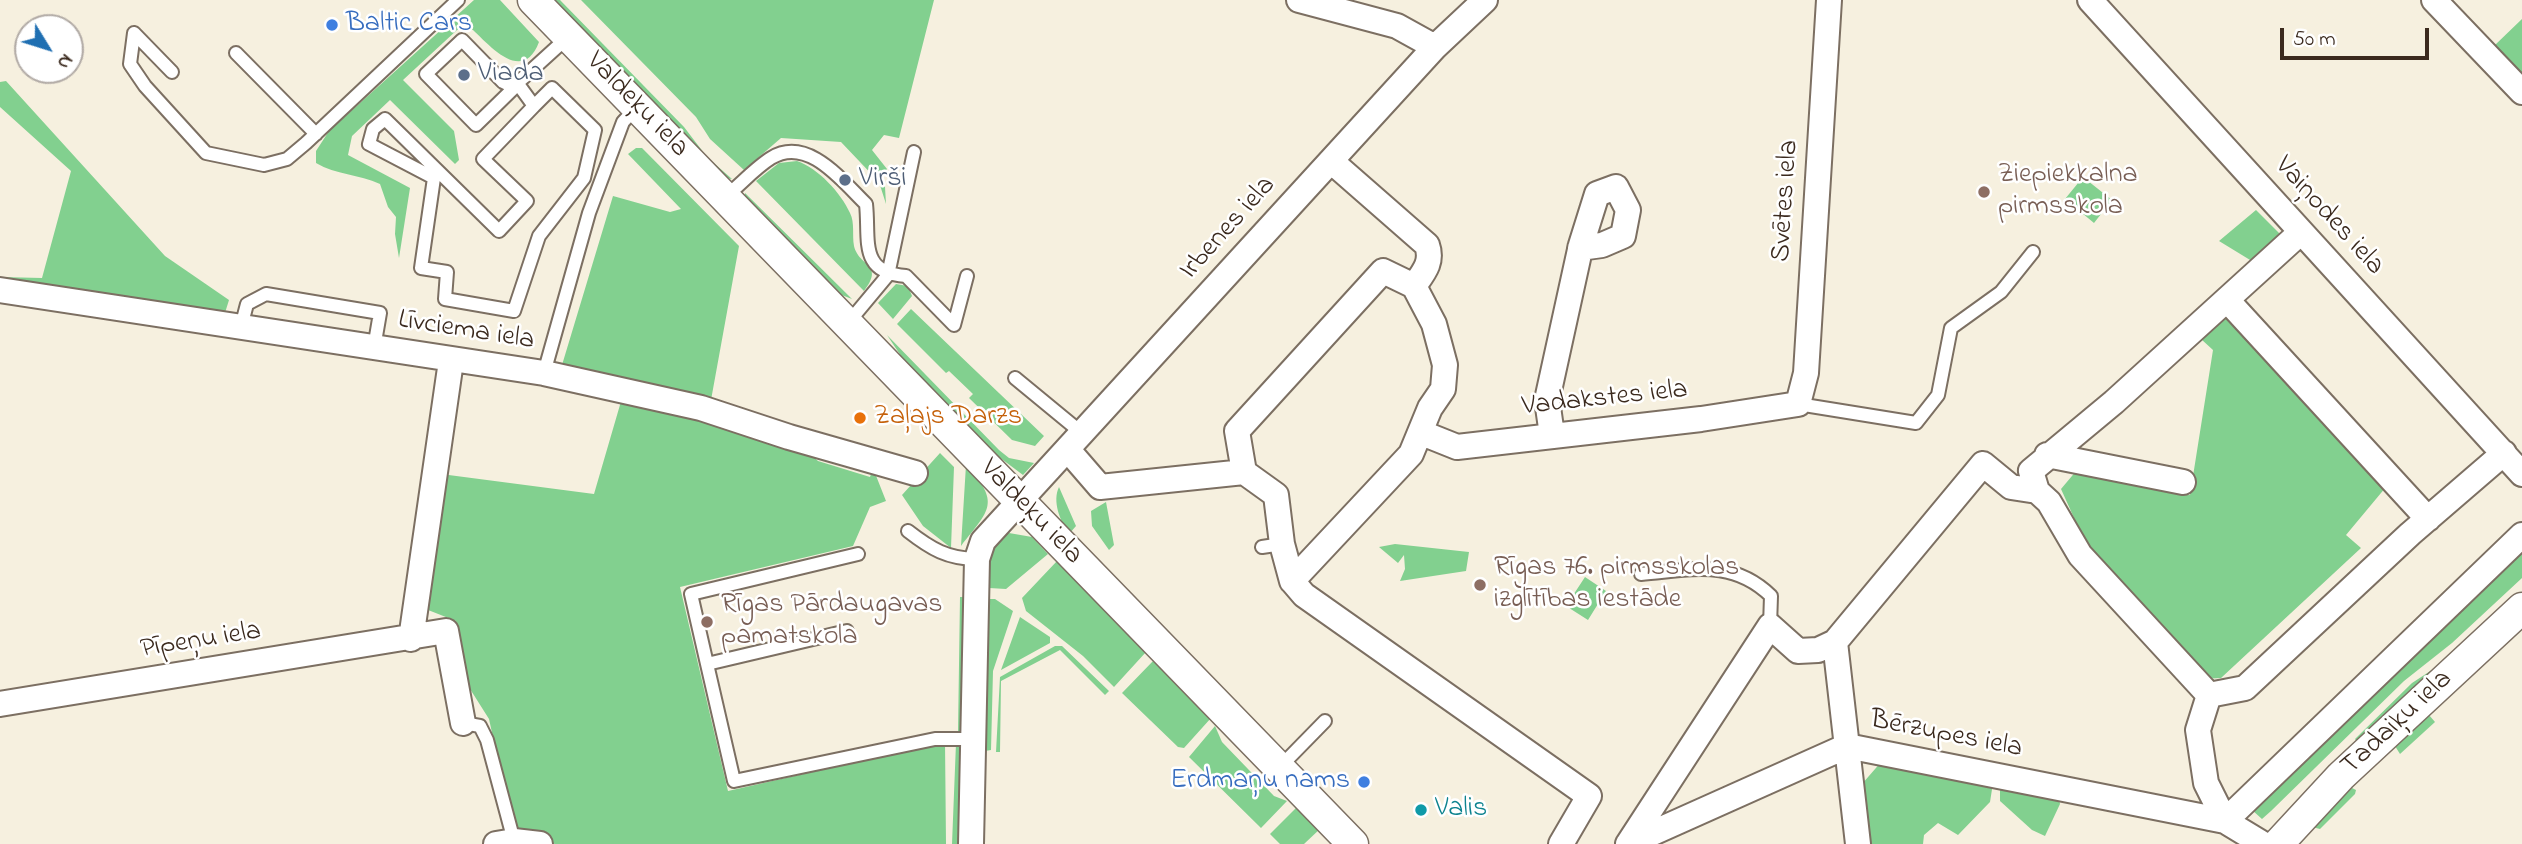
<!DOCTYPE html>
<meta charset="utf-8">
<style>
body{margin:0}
#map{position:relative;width:2522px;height:844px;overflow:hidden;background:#f6f0df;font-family:"Indie Flower",sans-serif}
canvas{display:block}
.north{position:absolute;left:14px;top:14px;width:70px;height:70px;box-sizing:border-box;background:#fff;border:2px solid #b1aaa5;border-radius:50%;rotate:128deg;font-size:19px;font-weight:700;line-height:28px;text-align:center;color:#3b2a1e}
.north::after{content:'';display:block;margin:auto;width:24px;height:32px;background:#1f6fb2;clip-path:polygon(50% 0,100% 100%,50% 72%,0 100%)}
.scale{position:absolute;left:2280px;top:28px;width:149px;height:32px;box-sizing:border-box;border:4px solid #3b2a1e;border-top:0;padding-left:9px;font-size:21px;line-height:24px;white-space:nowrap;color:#3b2a1e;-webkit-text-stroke:5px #fff;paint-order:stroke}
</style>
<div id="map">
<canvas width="2522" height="844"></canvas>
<div class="north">N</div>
<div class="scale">50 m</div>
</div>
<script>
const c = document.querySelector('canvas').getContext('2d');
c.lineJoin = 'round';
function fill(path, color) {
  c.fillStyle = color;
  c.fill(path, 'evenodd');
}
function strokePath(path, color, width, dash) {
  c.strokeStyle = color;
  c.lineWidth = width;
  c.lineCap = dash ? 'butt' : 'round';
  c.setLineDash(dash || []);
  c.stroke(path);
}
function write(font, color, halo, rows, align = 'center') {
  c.font = font + ' "Indie Flower",sans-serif';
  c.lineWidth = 5;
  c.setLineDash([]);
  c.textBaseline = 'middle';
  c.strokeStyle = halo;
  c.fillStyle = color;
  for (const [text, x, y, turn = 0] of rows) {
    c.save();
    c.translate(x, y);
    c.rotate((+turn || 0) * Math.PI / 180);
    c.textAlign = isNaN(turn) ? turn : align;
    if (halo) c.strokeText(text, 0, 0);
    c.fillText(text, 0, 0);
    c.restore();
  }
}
const green = new Path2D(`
 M474,0H500L539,42C523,84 491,47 473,30H457L403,80L454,131L459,160L455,164L390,100L352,136L348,155L410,188L399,258L395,234L396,217L388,207L380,184C359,174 336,175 316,163V151L329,131Z
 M550,0H560L684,127L707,157L732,179L725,178Z
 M581,0H934L899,138L884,135L872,150L887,169L881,179L885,187L886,204L879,182L841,142L781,138L744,170L710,139L696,117Z
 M2522,19V78L2494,52L2498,47L2495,45Z
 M6,81L165,256L229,300L224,316L0,283V277L42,278L71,171L0,107V82Z
 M636,148H642L739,246L711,400L562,365L613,196L670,212L681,209L628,154Z
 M797,161C818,168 841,193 850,213C855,223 852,235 854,246C859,267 885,264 864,291L756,181L779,163Z
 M2083,177L2112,200L2094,223L2065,199Z
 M745,193L852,299L839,294L745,199Z
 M2256,210L2282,236L2255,263L2219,241Z
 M896,284L908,286L912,296L893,319L878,303Z
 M911,309L1044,436L1035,446L1012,440L969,398L973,394L949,371L946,373L897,324Z
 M2230,312L2386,487L2346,535L2361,548L2221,678L2202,679L2093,560L2061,489L2077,470L2190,495L2213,350L2201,339Z
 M887,335L999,450L1009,458L1034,463L1023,475L995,454L905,362Z
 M622,398L809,453L818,461L870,477L873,468L886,501L870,507L853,546L680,587L728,791L945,742L946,844H555L515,837L489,719L465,681L456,621L423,608L441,474L594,494Z
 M940,453L954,467L951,548L923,526L902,495Z
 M966,465C1001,503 990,509 961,546Z
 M1059,487L1076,526L1069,534C1060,521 1052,501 1059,487Z
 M1106,502L1114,545L1109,550L1092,526L1091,511Z
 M1009,533L1032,537L1048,554L1006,589L989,588C989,567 987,543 1009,533Z
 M1395,544L1469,552L1466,571L1400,581L1405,569L1404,555L1398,563L1379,547Z
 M2522,547V578L2452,643L2404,681L2271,811L2262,819L2252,810Z
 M1057,561L1146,652L1114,687L1083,656L1026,611L1022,598Z
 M1585,577L1606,591L1588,620L1566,606Z
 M960,597H968L965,732H958Z
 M987,599H995L1013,611L993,671L991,750L985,751Z
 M1020,617L1050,637V643L1001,670Z
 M1055,646H1062L1109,691L1105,695L1060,650L1001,681L1000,752H996L1000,677Z
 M1154,660L1211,718L1184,748L1178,747L1122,693Z
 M2444,662L2357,742L2355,739L2412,683Z
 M2429,715L2435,722L2400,754L2395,746Z
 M1215,726L1222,742L1274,796L1287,801L1261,828L1189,757Z
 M956,743L964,748L962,844H952Z
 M1882,761L1993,783L1990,802L1958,835L1938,823L1924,835L1923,844H1866L1862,784Z
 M2000,785L2059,799L2060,804L2045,836L2032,830L2000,801Z
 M2352,788L2356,790L2355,794L2320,829L2312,827Z
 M1299,805L1321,828L1304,844H1280L1270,834Z`);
const service = new Path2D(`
 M134,33L130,64L145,86L206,153L264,165L287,159L306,143L458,0
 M134,33L172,72
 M236,53L316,134
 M534,106L483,159L527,201L499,231L385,119L373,129L369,144L434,178L421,268L447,272L445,299L514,311L539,236L584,178L595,130L552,88L534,106L518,84L476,125L426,74L462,40L503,82L513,87L568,37
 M725,197C740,185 755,168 771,158C808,135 843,182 866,204C870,239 858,273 906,276L954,325L967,276
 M848,323L888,275L914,152
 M241,327L247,304L266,294L380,313L374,348
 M544,373L589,213L623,122L636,108
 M1015,378L1083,434
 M1798,404L1916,423L1938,395L1951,328L2001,292L2033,252
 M908,531C931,549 948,559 977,559
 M1262,547L1282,544
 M1641,574C1691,570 1732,558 1771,596L1770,626
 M847,631L707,664L734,781L935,739H973
 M707,664L691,594L858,554
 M463,723L480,726L487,740L514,841
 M1279,768L1325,721`);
const minor = new Path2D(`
 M1299,0L1397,26L1435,47
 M2090,0L2522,474
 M2434,0L2522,92
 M1331,161L1427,245C1433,262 1424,272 1414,286L1434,324L1445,365L1443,389L1430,408L1411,454L1292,581L1304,595L1589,796L1561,844
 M2301,232L2114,402L2031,471L2037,491L2049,502L2080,555L2209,695L2245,688L2410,534L2504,453
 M0,290L544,373L701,408L789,437L915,473
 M2227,300L2428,519
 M1422,433L1457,447L1701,419L1798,404L1806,373L1829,0
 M1552,435L1547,400L1581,245L1597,194L1616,187L1628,210L1623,236L1602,245L1580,248
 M1068,450L1100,487L1244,472L1276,495L1282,544L1292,581
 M2047,455L2183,482
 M1244,472L1237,431L1383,271L1414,286
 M411,639L451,361
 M1835,642L1858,844
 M2209,695L2198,730L2206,783L2225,821
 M0,704L446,631L463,723
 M2225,821L2522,535
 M496,844L514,841L540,844
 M971,844L977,559L983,541L1435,47L1485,0
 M1628,844L1847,746L2225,821L2263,844
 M1628,844L1770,626L1798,651L1818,650L1835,642L1983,464L2011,487L2037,491`);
const tertiary = new Path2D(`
 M533,0L1353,844
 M2278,844L2341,776L2522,608`);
const markers = [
 [332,25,7,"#3f7fe0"],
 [464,75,7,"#5c6f8a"],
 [845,180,7,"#5c6f8a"],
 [1984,192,7,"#8d6e63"],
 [860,418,7,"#e8710a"],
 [1480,585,7,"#8d6e63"],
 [707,622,7,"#8d6e63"],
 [1364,782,7,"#3f7fe0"],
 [1421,810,7,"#0f9aa8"]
];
const shopNames = [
 ["Baltic Cars",346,25],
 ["Erdmaņu nams",1350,782,"right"]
];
const serviceNames = [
 ["Viada",478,75],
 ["Virši",859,180]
];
const streetNames = [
 ["Valdeķu iela",636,106,46],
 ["Svētes iela",1787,201,-86],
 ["Vaiņodes iela",2328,217,48],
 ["Irbenes iela",1229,229,-48],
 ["Līvciema iela",466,332,9],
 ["Vadakstes iela",1605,400,-6],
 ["Valdeķu iela",1030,513,46],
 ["Pīpeņu iela",201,642,-9],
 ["Tadaiķu iela",2398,724,-43],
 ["Bērzupes iela",1946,736,11]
];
const educationNames = [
 ["Ziepiekkalna",1998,176],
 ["pirmsskola",1998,208],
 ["Rīgas 76. pirmsskolas",1494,569],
 ["izglītības iestāde",1494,601],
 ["Rīgas Pārdaugavas",721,606],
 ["pamatskola",721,638]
];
const foodNames = [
 ["Zaļajs Darzs",874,418]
];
const cultureNames = [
 ["Valis",1435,810]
];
fill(green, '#82d08f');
strokePath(service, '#7c6f62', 16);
strokePath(minor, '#7c6f62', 28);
strokePath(tertiary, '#7c6f62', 33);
strokePath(service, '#fff', 12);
strokePath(minor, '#fff', 24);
strokePath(tertiary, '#fff', 30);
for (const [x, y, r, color] of markers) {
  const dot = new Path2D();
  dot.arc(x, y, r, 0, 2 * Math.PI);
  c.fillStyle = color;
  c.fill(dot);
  strokePath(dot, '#fff', 2.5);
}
write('28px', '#366cbe', '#fff', shopNames, 'left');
write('28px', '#4e5e75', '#fff', serviceNames, 'left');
write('28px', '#3b2a1e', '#fff', streetNames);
write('28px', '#785e54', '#fff', educationNames, 'left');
write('28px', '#c56008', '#fff', foodNames, 'left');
write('28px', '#0d838f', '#fff', cultureNames, 'left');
</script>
